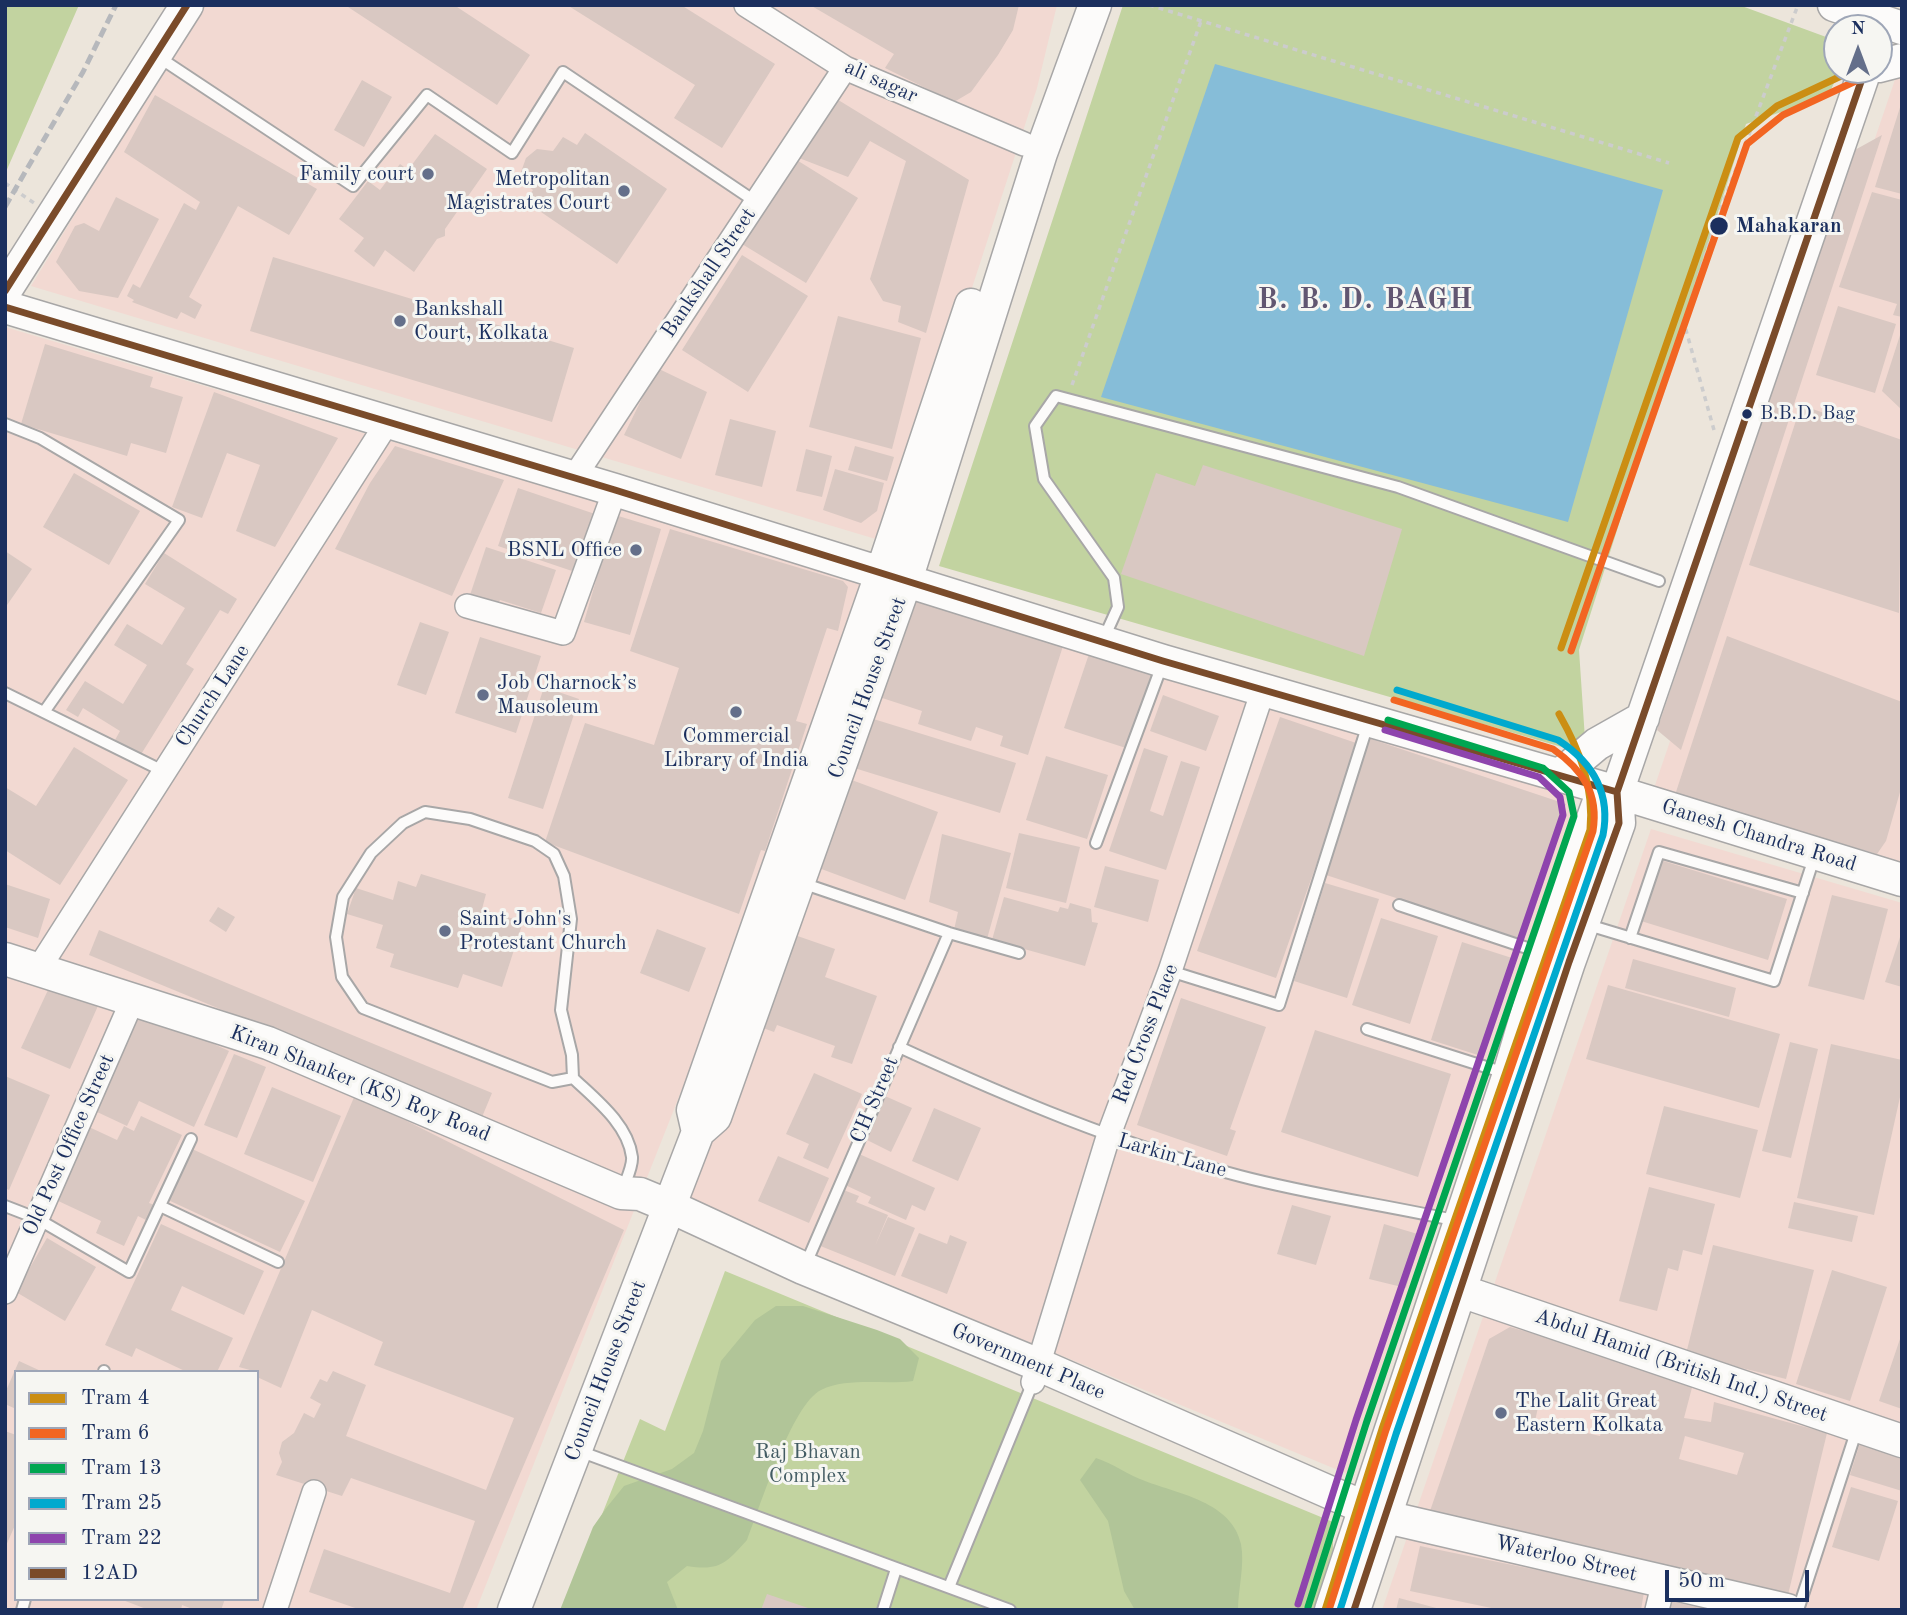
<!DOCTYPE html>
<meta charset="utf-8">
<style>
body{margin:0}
#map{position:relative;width:1907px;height:1615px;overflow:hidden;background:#ece5db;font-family:"Old Standard TT",serif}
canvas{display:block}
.frame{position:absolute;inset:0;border:7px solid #1b2f5e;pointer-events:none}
.legend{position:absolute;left:14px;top:1370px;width:245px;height:231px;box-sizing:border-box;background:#f6f6f2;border:2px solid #9ea6b7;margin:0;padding:9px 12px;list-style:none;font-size:21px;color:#1b2f5e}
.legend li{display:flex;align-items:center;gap:14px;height:35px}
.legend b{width:35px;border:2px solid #9ea6b7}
.north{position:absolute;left:1823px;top:14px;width:70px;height:70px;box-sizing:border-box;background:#f6f6f2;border:2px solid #9ea6b7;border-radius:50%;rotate:0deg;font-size:19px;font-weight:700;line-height:28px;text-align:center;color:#1b2f5e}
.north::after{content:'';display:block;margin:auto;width:24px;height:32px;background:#646f8a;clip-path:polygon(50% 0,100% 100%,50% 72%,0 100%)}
.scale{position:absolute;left:1665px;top:1570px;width:144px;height:32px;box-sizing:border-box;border:4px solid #1b2f5e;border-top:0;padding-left:9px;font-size:21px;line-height:24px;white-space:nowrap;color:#1b2f5e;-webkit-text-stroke:5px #f6f6f2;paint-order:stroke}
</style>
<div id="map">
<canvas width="1907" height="1615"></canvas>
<div class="frame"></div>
<ul class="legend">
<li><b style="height:9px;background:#cb8e13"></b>Tram 4</li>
<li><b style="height:9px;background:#f26522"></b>Tram 6</li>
<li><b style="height:9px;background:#00a651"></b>Tram 13</li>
<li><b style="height:9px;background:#00a9ce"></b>Tram 25</li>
<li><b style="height:9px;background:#8e44ad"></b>Tram 22</li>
<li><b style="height:9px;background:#7a4b2a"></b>12AD</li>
</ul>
<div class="north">N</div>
<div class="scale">50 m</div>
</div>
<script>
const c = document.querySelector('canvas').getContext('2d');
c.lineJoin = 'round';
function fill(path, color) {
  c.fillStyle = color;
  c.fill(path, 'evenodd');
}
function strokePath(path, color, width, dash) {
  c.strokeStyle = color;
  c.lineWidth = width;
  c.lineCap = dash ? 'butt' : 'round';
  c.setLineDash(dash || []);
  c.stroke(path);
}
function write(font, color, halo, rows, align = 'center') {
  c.font = font + ' "Old Standard TT",serif';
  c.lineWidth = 6;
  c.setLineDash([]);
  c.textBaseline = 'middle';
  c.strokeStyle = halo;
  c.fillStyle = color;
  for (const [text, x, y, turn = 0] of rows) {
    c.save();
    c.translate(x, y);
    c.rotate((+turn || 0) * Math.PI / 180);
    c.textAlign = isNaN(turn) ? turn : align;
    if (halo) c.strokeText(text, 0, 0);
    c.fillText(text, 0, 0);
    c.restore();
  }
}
const built = new Path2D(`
 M203,5H1057L1037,88L889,543L31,286Z
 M1902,59V871L1650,800Z
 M5,327L881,586L476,1610H5ZM16,1372H257V1599H16Z
 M891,587L1581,783L1350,1475L668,1193Z
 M1651,829L1902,903V1610H1382Z`);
const green = new Path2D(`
 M5,5H79L5,174Z
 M1123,5H1739L1837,41V70H1840L1828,96L1746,124L1579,650L1586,754L939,566Z
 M725,1271L1333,1522V1566L1318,1610H564L640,1419L665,1431Z`);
const forest = new Path2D(`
 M776,1306H803L877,1330L900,1339L919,1358L913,1381C884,1385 848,1377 821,1390C792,1404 760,1507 747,1540C725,1564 720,1571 687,1566L667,1582L678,1610H560L593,1527L607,1507L624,1486L672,1469L694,1453L703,1431L721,1361L755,1320Z
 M1096,1458C1114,1464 1128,1475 1145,1481C1179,1494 1232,1502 1241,1544C1245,1565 1238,1589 1238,1610H1135L1124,1591L1108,1521L1080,1480Z`);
const water = new Path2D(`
 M1215,64L1663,190L1568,522L1101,397Z`);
const building = new Path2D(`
 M345,5H454L530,55L497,105Z
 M567,5H681L775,64L722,148L674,118L695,85Z
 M810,5H1019L1013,30L998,55L971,92L954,102L885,68L894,54Z
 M362,80L392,97L364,147L334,130Z
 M155,95L317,189L289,235L238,206L189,297L202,305L195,319L181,312L177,319L132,302L134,300L127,296L133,284L140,288L184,203L196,210L200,202L124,152Z
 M835,98L969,180L926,333L898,322L901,306L883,301L870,279L906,161L870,141L848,177L799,158Z
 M1902,101V194L1875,187Z
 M585,133L667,189L617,264L525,201L533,190L523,182L521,172L526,158L537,149L553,151L563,137L577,145Z
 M435,134L487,169L445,229V236L437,239L414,272L385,250L374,267L354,251L364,238L339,219L368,181L380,190L400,164L408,170Z
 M1882,135L1681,750L1657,730L1853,151Z
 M795,159L858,198L806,283L742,244Z
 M1872,192L1902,200V317L1893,315L1897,304L1839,287Z
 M116,197L159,219L118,298L79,291L56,262L75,226L84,223L99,231Z
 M742,255L808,296L748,392L682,350Z
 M273,257L574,348L552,422L250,331Z
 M1838,306L1896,324L1875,393L1816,375Z
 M838,316L921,338L892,449L809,427Z
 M1902,329V410L1882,391Z
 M45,344L153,377L150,387L183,397L166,453L131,443L127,456L21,424Z
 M657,368L707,392L681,459L624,435Z
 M214,392L338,438L275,547L236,531L260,465L227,453L202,518L172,507Z
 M1801,405L1902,440L1899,613L1749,565Z
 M730,419L776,431L762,487L715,475Z
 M395,446L504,480L452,596L335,549L370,483Z
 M855,446L894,457L887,481L848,470Z
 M806,449L832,456L822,497L796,491Z
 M1203,465L1402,529L1364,656L1121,574L1156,473L1195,486Z
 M835,469L884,483L877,511L861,523L823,510Z
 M74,473L140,511L109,565L43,527Z
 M518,488L595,514L575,572L498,546Z
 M615,515L661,529L630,635L584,622Z
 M670,529L843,581L848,587L838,631L827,628L796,721L807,724L765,851L761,850L739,914L545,842L585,723L654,745L679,668L630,651Z
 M486,547L556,570L541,613L500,600L498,604L470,595Z
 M5,551L32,569L5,608Z
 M164,553L237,599L228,614L220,610L186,664L194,669L140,756L115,740L120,731L83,708L78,717L66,710L85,681L123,704L147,665L114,645L127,624L162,645L185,608L145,584Z
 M905,595L1063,646L1028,755L1000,746L1003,736L976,727L971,741L918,724L922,711L873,695Z
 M420,622L449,632L426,695L397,685Z
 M1727,636L1902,702V785L1886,841L1877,854L1675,795Z
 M480,637L541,656L516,733L455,713Z
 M1091,648L1156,670L1129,749L1064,728Z
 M544,687L579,699L543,809L508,798Z
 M1163,695L1219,716L1206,751L1150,731Z
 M867,717L1016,763L1000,813L851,767Z
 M1280,717L1359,744L1276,978L1197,951Z
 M1368,738L1566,804L1521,939L1323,874Z
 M74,747L128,780L60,885L5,850V787L36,806Z
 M1144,748L1168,756L1150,811L1163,816L1181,761L1200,767L1166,870L1109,851Z
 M1046,756L1108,775L1087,839L1026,820Z
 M849,779L938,812L905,900L816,867Z
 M1019,833L1080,847L1066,903L1006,888Z
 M942,834L1011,853L987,939L954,930L958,912L929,902Z
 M1660,860L1787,899L1768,960L1641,921Z
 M1105,866L1159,880L1148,922L1094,907Z
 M421,874L486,894L482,909L523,922L502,987L463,974L458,988L390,967L394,954L376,948L383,925L347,914L356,888L393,900L398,881L416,887Z
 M1325,883L1379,899L1347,998L1294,981Z
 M5,884L50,899L38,938L5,927Z
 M1832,895L1888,909L1864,1000L1808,986Z
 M1004,897L1058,912L1060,907L1068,909L1070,903L1091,909L1092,922L1098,923L1085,966L992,940Z
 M218,907L235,917L226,932L209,921Z
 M1381,918L1438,936L1410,1024L1352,1005Z
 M657,929L706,948L689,992L640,973Z
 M99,930L492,1093L482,1117L89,955Z
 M1902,931V987L1885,982Z
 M786,932L835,949L825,977L877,996L852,1064L831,1057L835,1046L777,1025L774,1032L752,1024Z
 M1462,942L1512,958L1481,1056L1431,1040Z
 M1633,959L1736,988L1729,1017L1625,988Z
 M1608,985L1780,1034L1759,1108L1586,1059Z
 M48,990L101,999L70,1069L21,1048Z
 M1181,998L1266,1027L1230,1129L1236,1131L1227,1156L1137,1125Z
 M142,1011L229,1051L194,1127L139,1101L127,1126L95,1111Z
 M1315,1030L1451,1074L1418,1177L1281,1132Z
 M1790,1042L1818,1049L1791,1158L1762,1151Z
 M1831,1044L1902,1060V1088L1874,1215L1797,1198Z
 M234,1054L266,1067L237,1138L204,1125Z
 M814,1073L862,1094L828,1169L803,1158L809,1144L786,1134Z
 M5,1076L50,1095L9,1190L5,1188Z
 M272,1087L341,1116L313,1182L244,1154Z
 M355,1095L624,1230L462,1610H361L309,1592L324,1549L450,1593L475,1521L351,1478L342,1496L276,1475L282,1462L279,1453L282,1442L294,1433L304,1413L314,1418L321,1404L310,1398L320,1379L327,1382L333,1371L366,1385L346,1436L486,1490L514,1418L374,1365L383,1342L312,1310L281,1388L257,1377V1372L239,1367Z
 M885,1096L912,1108L891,1152L865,1139Z
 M1664,1106L1758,1130L1740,1198L1646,1174Z
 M934,1108L981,1128L958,1181L912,1161Z
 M141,1116L182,1135L149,1203L157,1206L150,1222L138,1216L124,1246L96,1233L101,1221L54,1199L89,1127L117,1140L124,1126L134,1131Z
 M190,1148L305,1201L280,1252L166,1199Z
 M857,1153L935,1188L925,1211L912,1205L906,1220L868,1203L871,1197L843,1184Z
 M778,1156L829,1178L809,1223L758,1201Z
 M1649,1187L1715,1204L1702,1255L1683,1250L1678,1271L1668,1268L1657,1311L1619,1301Z
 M841,1189L859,1196L856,1202L888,1215L875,1246L888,1217L915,1228L895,1276L818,1245Z
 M1794,1202L1858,1216L1852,1242L1788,1228Z
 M1292,1205L1331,1216L1316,1265L1277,1254Z
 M161,1224L264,1271L244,1315L182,1286L171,1310L233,1338L217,1372H187L136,1348L132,1357L105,1345Z
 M1384,1224L1421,1235L1406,1288L1369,1279Z
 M919,1233L947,1244L950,1235L967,1242L947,1294L901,1276Z
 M47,1238L96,1267L65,1321L16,1292Z
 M1713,1245L1814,1270L1786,1379L1686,1354Z
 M1832,1270L1887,1287L1850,1401L1796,1384Z
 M1510,1327L1694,1380L1684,1418L1711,1422L1714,1402L1827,1433L1787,1599L1429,1514L1489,1339ZM1540,1398L1605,1413L1600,1436L1535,1421ZM1685,1436L1744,1453L1737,1475L1679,1459Z
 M1901,1336H1902V1409L1879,1401Z
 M19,1361L43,1372H16V1409L5,1404V1393Z
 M5,1431L16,1435V1523L5,1548Z
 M1860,1443L1902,1456V1491L1850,1475Z
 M1851,1487L1898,1501L1879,1561L1832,1547Z
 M1420,1546L1644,1592L1641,1610H1501L1410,1591Z
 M767,1594L811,1609V1610H761Z
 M1399,1598L1440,1609L1439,1610H1396Z
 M120,1599H225L221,1610H195L182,1605L181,1610H149Z
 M1662,1599L1704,1609V1610H1660Z`);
const path = new Path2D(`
 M1149,5L1669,163
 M5,183L34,203
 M1072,385L1201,21
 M1714,430L1684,323L1714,227L1798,5`);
const lane = new Path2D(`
 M157,56L353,186L427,95L512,153L563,72L756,202
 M5,424L40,438L179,520L44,712
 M1104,638L1118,607L1114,578L1044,479L1035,426L1056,396L1398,487L1659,581
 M5,693L165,772
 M1096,843L1162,665
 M802,883L949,933L1019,953
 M1399,905L1542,953
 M1585,924L1774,981L1815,855
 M1630,938L1659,852L1803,893
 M1170,971L1279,1005L1368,724
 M1367,1029L1508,1074
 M899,1047C1010,1098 1121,1145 1240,1176C1312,1195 1386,1205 1458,1221
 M573,1078L572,1055L561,1010L571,919L564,876L554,854L535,841L470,819L425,812L403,823L371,853L343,897L336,937L342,977L363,1008L552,1082L573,1078C595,1099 628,1124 632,1157C633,1166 626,1180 623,1189
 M5,1206L36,1218L129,1272L191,1139
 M160,1206L278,1262
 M805,1266L949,933
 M104,1372V1371
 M579,1451L1010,1610
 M949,1587L1033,1382
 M22,1610L25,1599
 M883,1610L896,1569
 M1798,1610L1857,1429`);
const street = new Path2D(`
 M746,5L845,68L1024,144
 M573,479L845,68
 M467,606L563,633L615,490
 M39,968L387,423
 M5,1292L133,999
 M1033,1382L1108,1137L1170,971L1264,687
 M275,1610L314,1492
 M1657,1610L1664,1581`);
const secondary = new Path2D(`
 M1834,5L1902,28
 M1879,66L1902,60
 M5,291L187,5
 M5,307L615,490L1163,661L1617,792L1902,880
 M1560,775L1597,744L1643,718
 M5,959L268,1043L621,1193L640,1194L669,1206L803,1268L1039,1365L1386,1517L1787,1610
 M698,1132L693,1110L882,572L971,305
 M1461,1291L1902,1441
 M514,1610L698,1132L715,1117L906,580L1041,153L1095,5
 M1331,1610L1509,1074L1545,953L1598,804L1617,792
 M1354,1610L1569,962L1619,823L1617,792L1865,70`);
const rail = new Path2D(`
 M5,207L83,72L116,5`);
const bus1 = new Path2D(`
 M5,291L187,5
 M5,307L615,490L1163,661L1617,792
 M1354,1610L1569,962L1619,823L1617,792L1865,70`);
const tram1 = new Path2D(`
 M1561,648L1738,138L1777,106L1854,70
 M1325,1610L1382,1429L1590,830C1594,786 1580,751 1559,714`);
const tram2 = new Path2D(`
 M1571,651L1747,144L1783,115L1858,80
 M1329,1610L1386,1430L1593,831C1599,794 1583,770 1553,749L1394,700`);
const tram3 = new Path2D(`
 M1308,1607L1366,1424L1574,816L1569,792L1543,768L1388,720`);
const tram4 = new Path2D(`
 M1340,1610L1396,1434L1603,835C1611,793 1592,762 1558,740L1397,690`);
const tram5 = new Path2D(`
 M1298,1604L1356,1420L1563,815L1560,797L1539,777L1385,730`);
const markers = [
 [428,174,7,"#646f8a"],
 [624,191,7,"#646f8a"],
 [1719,226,10,"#1b2f5e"],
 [400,321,7,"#646f8a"],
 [1747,414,6,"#1b2f5e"],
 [636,550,7,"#646f8a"],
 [483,695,7,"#646f8a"],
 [736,712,7,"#646f8a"],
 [445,931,7,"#646f8a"],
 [1501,1413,7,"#646f8a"]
];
const busNames = [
 ["B.B.D. Bag",1760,414]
];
const streetNames = [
 ["ali sagar",881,82,24],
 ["Bankshall Street",709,273,-56],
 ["Council House Street",868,688,-70],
 ["Church Lane",213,696,-57],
 ["Ganesh Chandra Road",1759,836,17],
 ["Red Cross Place",1146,1034,-69],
 ["Kiran Shanker (KS) Roy Road",360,1084,22],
 ["CH Street",875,1100,-67],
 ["Old Post Office Street",69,1145,-66],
 ["Larkin Lane",1172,1156,16],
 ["Government Place",1028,1362,23],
 ["Abdul Hamid (British Ind.) Street",1681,1366,19],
 ["Council House Street",606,1371,-69],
 ["Waterloo Street",1566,1559,13]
];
const poiNames = [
 ["Family court",414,174,"right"],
 ["Metropolitan",610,179,"right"],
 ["Magistrates Court",610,203,"right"],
 ["Bankshall",414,309],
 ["Court, Kolkata",414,333],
 ["BSNL Office",622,550,"right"],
 ["Job Charnock’s",497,683],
 ["Mausoleum",497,707],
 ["Commercial",736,736,"center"],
 ["Library of India",736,760,"center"],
 ["Saint John's",459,919],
 ["Protestant Church",459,943],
 ["The Lalit Great",1515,1401],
 ["Eastern Kolkata",1515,1425]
];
const stopNames = [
 ["Mahakaran",1736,226]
];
const parkNames = [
 ["Raj Bhavan",808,1452],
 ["Complex",808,1476]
];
const districtNames = [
 ["B. B. D. BAGH",1366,301]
];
fill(built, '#f2d9d2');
fill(green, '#c2d3a0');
fill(forest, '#b1c598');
fill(water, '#86bdd8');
fill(building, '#d9c8c2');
strokePath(lane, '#a8a7a7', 14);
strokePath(street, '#a8a7a7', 26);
strokePath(secondary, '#a8a7a7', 35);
strokePath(path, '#cccccd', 3.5, [5, 5]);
strokePath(lane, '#fcfbfa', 10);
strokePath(street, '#fcfbfa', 23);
strokePath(secondary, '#fcfbfa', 32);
strokePath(rail, '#b6b8bc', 5, [10, 5]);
strokePath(bus1, '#7a4b2a', 7);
strokePath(tram1, '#cb8e13', 7);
strokePath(tram2, '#f26522', 7);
strokePath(tram3, '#00a651', 7);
strokePath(tram4, '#00a9ce', 7);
strokePath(tram5, '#8e44ad', 7);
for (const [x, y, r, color] of markers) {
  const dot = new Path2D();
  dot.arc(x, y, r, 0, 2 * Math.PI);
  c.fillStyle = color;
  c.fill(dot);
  strokePath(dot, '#f6f6f2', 2.5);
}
write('19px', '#1b2f5e', '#f6f6f2', busNames, 'left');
write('21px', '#1b2f5e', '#f6f6f2', streetNames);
write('21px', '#1b2f5e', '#f6f6f2', poiNames, 'left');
write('bold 21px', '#1b2f5e', '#f6f6f2', stopNames, 'left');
write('21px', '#435c63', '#f6f6f2', parkNames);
c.letterSpacing = '2px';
write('bold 28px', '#615671', '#f6f6f2', districtNames);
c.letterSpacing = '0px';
</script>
